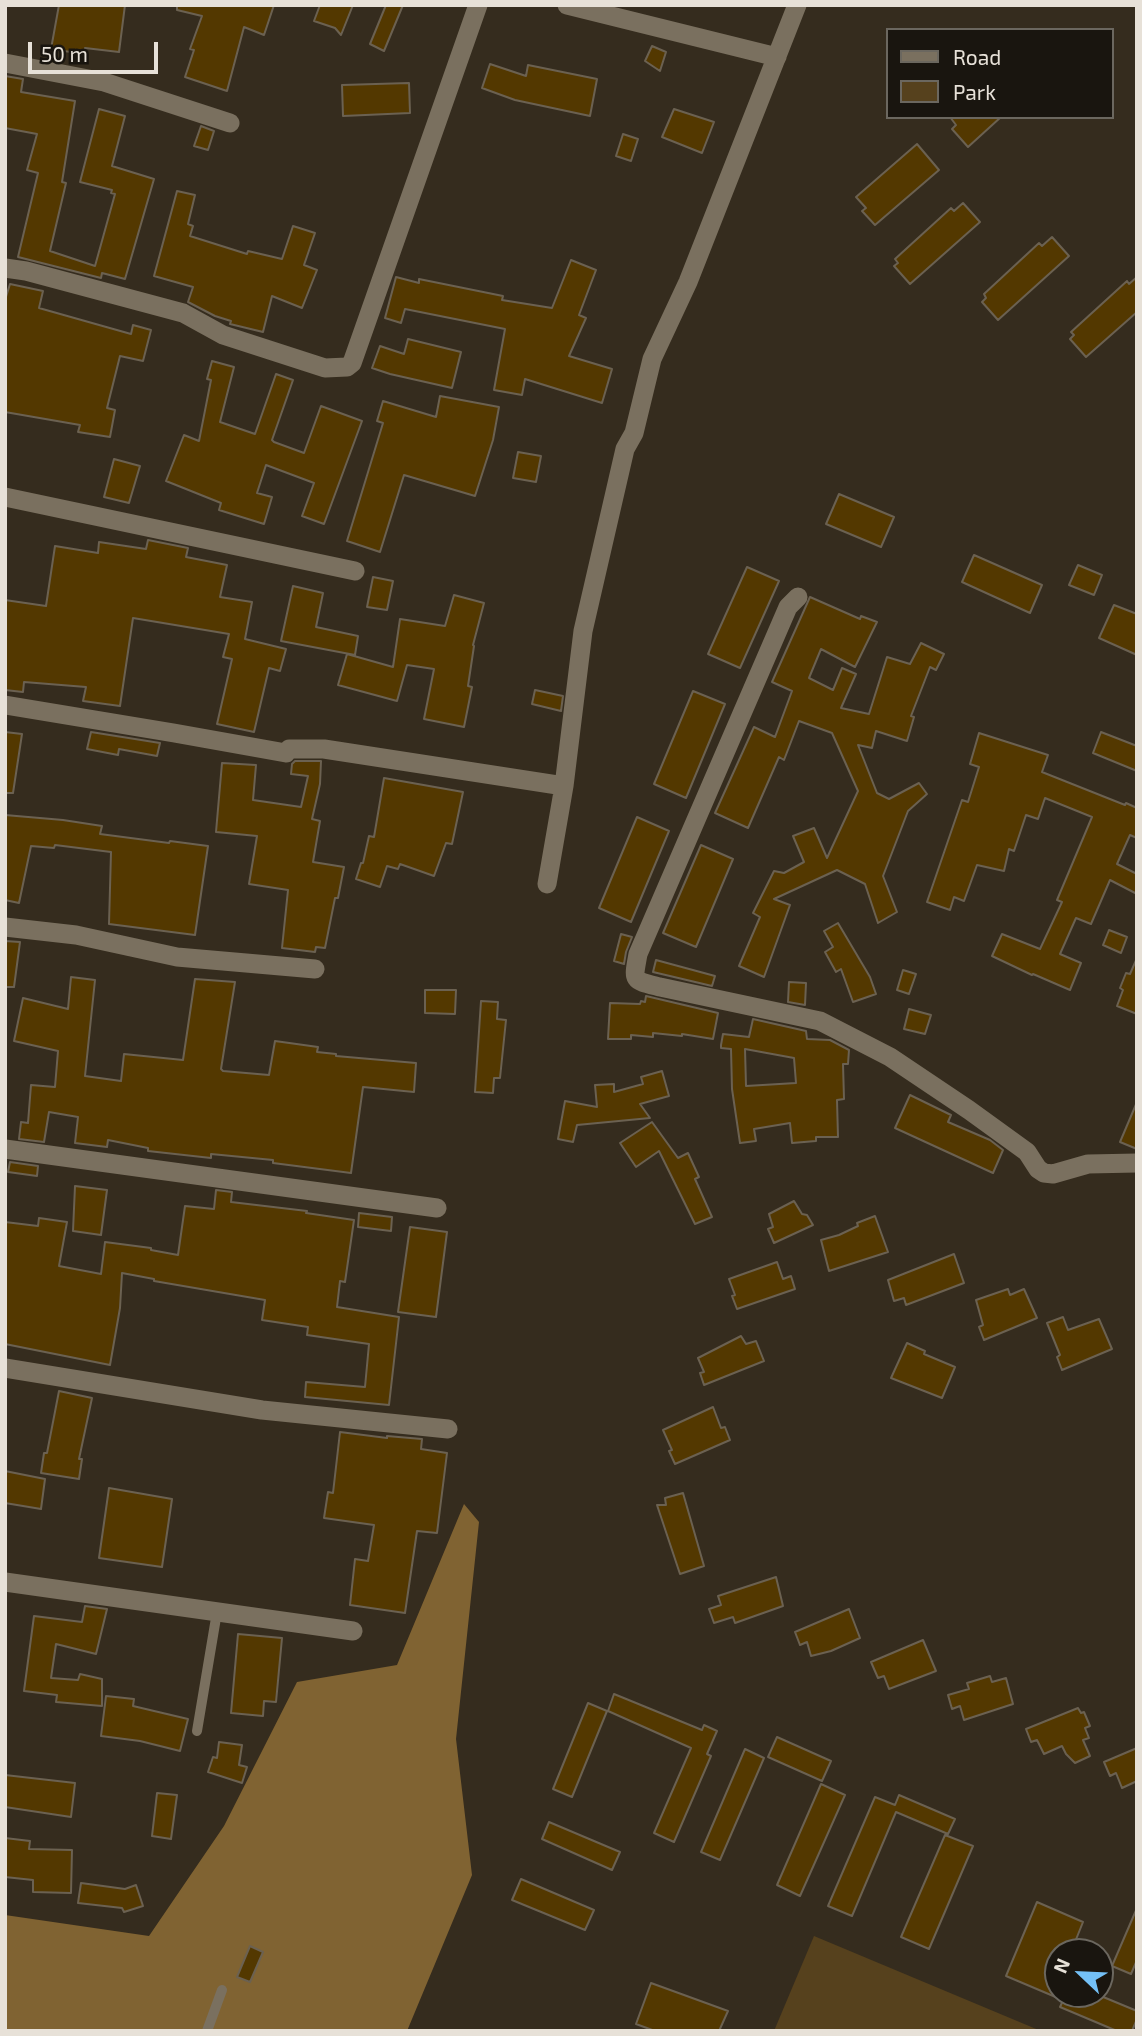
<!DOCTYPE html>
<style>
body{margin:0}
#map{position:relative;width:1142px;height:2036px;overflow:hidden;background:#352c1e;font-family:"Exo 2",sans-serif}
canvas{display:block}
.frame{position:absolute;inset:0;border:7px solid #e7e1d8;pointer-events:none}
.legend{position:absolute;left:886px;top:28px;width:228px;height:91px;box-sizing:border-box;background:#19150f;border:2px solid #6b675f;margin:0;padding:9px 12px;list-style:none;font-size:21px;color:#e7e1d8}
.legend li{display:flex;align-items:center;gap:14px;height:35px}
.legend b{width:35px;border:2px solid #6b675f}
.north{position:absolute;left:1044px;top:1938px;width:70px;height:70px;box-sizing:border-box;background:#19150f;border:2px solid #6b675f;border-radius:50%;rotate:293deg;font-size:19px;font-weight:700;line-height:28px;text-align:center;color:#e7e1d8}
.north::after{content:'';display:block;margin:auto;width:24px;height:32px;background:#74c0f6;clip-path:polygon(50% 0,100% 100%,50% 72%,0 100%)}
.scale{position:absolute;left:28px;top:42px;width:130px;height:32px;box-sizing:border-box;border:4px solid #e7e1d8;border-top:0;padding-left:9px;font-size:21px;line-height:24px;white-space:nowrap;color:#e7e1d8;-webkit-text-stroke:5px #19150f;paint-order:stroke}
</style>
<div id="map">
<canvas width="1142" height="2036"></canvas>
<div class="frame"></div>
<ul class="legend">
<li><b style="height:9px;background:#7a705f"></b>Road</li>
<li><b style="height:19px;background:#56411d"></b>Park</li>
</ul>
<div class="north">N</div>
<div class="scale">50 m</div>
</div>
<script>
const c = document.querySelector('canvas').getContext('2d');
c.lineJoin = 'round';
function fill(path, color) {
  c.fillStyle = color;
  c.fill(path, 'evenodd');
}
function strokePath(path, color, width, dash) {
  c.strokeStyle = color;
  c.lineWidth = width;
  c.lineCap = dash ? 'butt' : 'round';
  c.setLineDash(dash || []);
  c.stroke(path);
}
const green = new Path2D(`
 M814,1936L1041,2031H774Z`);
const forest = new Path2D(`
 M464,1504L479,1522L456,1739L472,1875L407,2031H5V1915L149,1936L224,1826L297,1682L397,1665Z`);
const building = new Path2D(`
 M59,5H125L119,52L85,48L84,54L51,49Z
 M177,5H274L264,35L244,27L227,91L185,77L194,50L190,49L202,16L177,10Z
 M320,5H353L341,35L335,28L314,21Z
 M386,5H403L384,51L370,44Z
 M652,46L666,52L660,71L645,61Z
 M490,64L526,76L528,65L597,79L590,116L515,100L482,88Z
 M5,76L23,79L21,92L75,101L62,182L66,183L50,251L95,266L115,194L111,193L112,190L80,182L99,109L125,116L112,166L154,179L125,279L102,273L101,278L18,257L38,173L27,170L37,134L5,128Z
 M409,83L410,113L343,116L342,85Z
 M674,109L714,122L702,153L662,137Z
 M950,117H1001L968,147L952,129L956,125Z
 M201,126L214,131L208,150L194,146Z
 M623,134L638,139L631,161L616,156Z
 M917,144L939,170L875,225L862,211L866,208L856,197Z
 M177,191L195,195L188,224L193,226L190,236L247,254L248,251L282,259L293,226L315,233L304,265L317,270L302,308L272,296L263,332L230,324L231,321L215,316L188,302L193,287L154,276Z
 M963,203L980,222L910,284L894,266L898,263L895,259L951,208L954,211Z
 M1052,237L1069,256L998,320L982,302L986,298L984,294L1039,243L1042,246Z
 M571,260L596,270L579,315L586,318L569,356L612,369L602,403L525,379L522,395L494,390L505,329L405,309L401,323L385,318L396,277L419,283V279L503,296L502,300L552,308Z
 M1137,277V312L1086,357L1070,339L1074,335L1071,332L1127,281L1129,284Z
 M10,284L43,291L39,308L131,334L133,325L151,330L143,361L120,356L107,408L115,410L110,437L78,432L80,425L5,412V300Z
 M408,339L461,352L452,388L390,374L372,368L380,346L404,354Z
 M212,361L234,367L220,422L255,434L276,374L293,380L272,440L274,442L304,453L321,406L362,421L324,524L302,516L314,483L266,465L257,493L272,497L264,524L219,510L221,503L166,481L184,435L199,441L211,380L207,379Z
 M440,396L499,407L493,440L475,496L404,475L380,552L347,541L383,423L377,421L383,401L436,417Z
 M518,452L541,456L536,482L513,478Z
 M114,459L140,466L129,503L104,497Z
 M839,494L894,517L881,547L826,524Z
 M148,540L188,548L186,557L227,565L220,597L252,602L245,639L286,649L280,671L269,668L254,732L217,724L232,659L223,657L229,634L133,618L120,706L83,701L86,687L24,682L23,692L5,690V600L46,606L55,546L98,553L99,542L146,549Z
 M974,555L1042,585L1030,613L962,582Z
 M1078,565L1102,575L1094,595L1069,585Z
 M747,567L779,581L740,668L708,654Z
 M373,577L393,581L387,610L367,607Z
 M293,586L323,593L316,627L358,636L355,655L281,641Z
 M454,595L484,603L473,645L474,646L468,686L472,687L464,727L424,719L434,669L407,665L397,701L338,685L347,654L393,667L400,619L445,626Z
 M810,597L860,619L861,616L877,622L855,667L821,649L809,678L833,690L842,668L856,674L841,708L869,714L887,657L910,664L921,643L944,654L936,670L930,667L911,716L914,717L907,741L876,731L872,748L858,745L877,793L889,799L919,783L927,794L908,811L883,876L897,912L878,923L865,884L837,870L774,899L790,905L764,977L739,966L760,917L753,913L774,871L784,873L804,862L793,836L814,828L827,858L858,791L832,733L799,721L784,760L779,757L748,828L715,813L754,727L775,737L792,691L772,682Z
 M1114,605L1137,614V655L1099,638Z
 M535,690L563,696L561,711L532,704Z
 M693,691L725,704L686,798L654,784Z
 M5,732L22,734L13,793H5Z
 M91,732L160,743L157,756L119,749L118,755L87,749Z
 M1101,732L1137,746V771L1093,753Z
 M979,733L1048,755L1042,772L1125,805L1126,803L1137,808V838L1130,835L1117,864L1137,874V894L1110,880L1091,924L1076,918L1060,954L1081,963L1070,990L1033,974L1032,975L992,956L1002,934L1040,949L1062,902L1057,900L1092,817L1045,798L1038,819L1026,815L1014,851L1009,849L1004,871L977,865L964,901L954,897L950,910L927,902L962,800L968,802L979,767L970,764Z
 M295,761H321L320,784L312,819L320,821L313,862L344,867L338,898H335L325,948L316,947L315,952L282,948L288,890L249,884L257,836L216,832L222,763L256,765L253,800L301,807L308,776L291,774L292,764Z
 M384,778L463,792L452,844L446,843L434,876L400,864L398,869L387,866L380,887L356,879L361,863H363L369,836L374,837Z
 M5,815L63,820L102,826L100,834L169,843L170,841L208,846L195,935L109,924L111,852L55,845L54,848L31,846L19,903L5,900Z
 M637,817L669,831L631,922L599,908Z
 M701,845L733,859L696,947L663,933Z
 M838,923L870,977L876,994L853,1002L841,969L836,972L825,952L833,947L824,931Z
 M1109,930L1127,937L1121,953L1103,945Z
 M621,934L632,937L626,952L624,964L614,961Z
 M5,941L20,942L14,987H5Z
 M1137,958V1014L1117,1006L1123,990L1120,988L1126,973L1130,974Z
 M656,960L715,976L712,986L653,972Z
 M903,970L916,974L909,994L897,990Z
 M71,977L95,980L85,1076L121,1081L124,1054L183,1060L195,979L235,982L221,1069L223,1071L269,1075L275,1041L318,1047L317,1052L336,1054V1056L416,1063L414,1092L363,1087L351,1173L273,1163V1160L211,1154V1158L148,1151V1148L108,1140L107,1147L75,1143L78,1117L49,1112L44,1142L19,1139L21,1122L28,1123L31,1085L55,1087L58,1051L14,1041L23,998L68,1009Z
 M789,982L806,983L805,1005L788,1002Z
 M425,990H456L455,1014L425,1013Z
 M646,996L718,1013L713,1039L682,1034V1036L653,1033V1037L631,1035V1039H608L610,1003L640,1004L641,1001L645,1002Z
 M481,1001L498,1002L497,1019L506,1020L500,1078H494L493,1093L475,1092Z
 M909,1009L931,1015L925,1034L904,1029Z
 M753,1019L806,1031L807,1039L830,1040L849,1050L848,1064H843L844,1099L837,1100L838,1137H816V1141L792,1143L790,1123L754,1129L756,1141L740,1143L732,1089L731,1049L721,1048V1045L723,1034L749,1037ZM745,1049L794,1058L796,1083L746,1086Z
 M662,1071L669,1096L640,1104L650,1118L577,1125L573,1142L558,1139L565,1101L597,1107L595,1085L614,1084V1092L643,1084L641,1077Z
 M910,1095L951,1115L948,1122L990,1140L1003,1150L993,1173L895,1128Z
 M1137,1102V1149L1120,1142Z
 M652,1122L678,1158L688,1153L699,1177L695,1179L712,1217L695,1224L659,1151L636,1167L620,1143Z
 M10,1162L38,1166L37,1176L8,1172Z
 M75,1186L107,1190L101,1235L73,1231Z
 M216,1190L232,1192L231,1202L307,1211L306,1213L354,1220L345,1282L340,1281L337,1307L399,1317L389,1405L305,1397L306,1382L365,1387L369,1344L307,1335L308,1327L262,1320L265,1300L154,1281V1279L122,1273L120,1308L110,1365L5,1344V1222L38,1226L39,1218L67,1222L59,1266L101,1274L105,1242L151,1248V1250L178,1255L185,1206L214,1209Z
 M794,1201L802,1214L807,1215L813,1225L774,1243L768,1229L773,1227L769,1214Z
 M359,1213L392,1217L391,1231L358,1227Z
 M875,1216L888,1252L829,1271L821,1240L839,1235L858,1226L857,1223Z
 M410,1227L447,1232L436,1317L398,1312Z
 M954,1254L964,1283L906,1305L904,1298L894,1301L888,1280Z
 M777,1262L783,1279L791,1276L795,1289L737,1309L732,1296L735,1295L729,1279Z
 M1008,1289L1010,1295L1024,1289L1037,1318L984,1340L979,1327L983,1325L976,1300Z
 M1063,1317L1068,1330L1099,1319L1112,1349L1062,1370L1057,1357L1060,1355L1047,1323Z
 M741,1336L746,1344L756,1341L764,1361L704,1385L700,1373L704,1372L698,1358Z
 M907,1343L925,1351L924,1354L955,1367L942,1398L891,1378Z
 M59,1391L92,1398L79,1459H82L79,1479L41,1473L44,1453H47Z
 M713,1407L721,1428L725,1427L730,1440L675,1464L669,1451L672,1450L663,1430Z
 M340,1432L387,1438V1436L422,1439L421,1449L447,1453L437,1533L417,1531L405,1613L350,1605L355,1559L368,1561L374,1525L324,1518L328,1492L333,1493Z
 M5,1471L45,1479L41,1509L5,1503Z
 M109,1488L172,1499L162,1567L99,1558Z
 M683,1493L704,1566L680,1574L657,1505H666L665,1498Z
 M776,1577L783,1606L735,1623L733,1617L714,1623L709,1609L721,1605L718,1596Z
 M85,1606L107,1609L96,1654L56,1644L51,1678L78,1680L80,1674L102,1679V1706L56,1702L57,1695L24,1691L34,1616L82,1622Z
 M849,1609L860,1638L831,1651L811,1656L807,1642L800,1645L795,1632Z
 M238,1634L282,1638L276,1702L264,1701L263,1716L231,1713Z
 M923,1640L936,1671L889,1689L884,1676L878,1678L871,1662Z
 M990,1676L992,1682L1006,1678L1013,1704L964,1720L960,1706L952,1709L948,1695L969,1689L967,1683Z
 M614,1694L702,1730L704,1725L717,1731L707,1754L711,1756L674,1842L654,1833L691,1748L608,1711Z
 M106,1696L134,1699L133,1706L188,1719L180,1751L140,1741L101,1736Z
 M588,1703L607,1711L572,1797L553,1789Z
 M1078,1708L1081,1713L1084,1712L1090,1726L1085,1728L1089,1738L1083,1740L1090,1756L1075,1763L1066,1754L1062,1746L1044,1754L1037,1740L1031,1742L1026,1729Z
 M777,1737L831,1761L822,1781L768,1757Z
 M219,1742L242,1745L239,1765L247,1767L242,1783L208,1772L213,1757L217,1758Z
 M1137,1748V1781L1122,1788L1116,1773L1110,1776L1104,1762Z
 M745,1749L764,1758L720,1860L701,1852Z
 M5,1775L75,1783L71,1817L5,1807Z
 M821,1784L845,1795L800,1896L777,1885Z
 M157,1793L177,1795L171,1839L152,1836Z
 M899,1795L955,1819L948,1834L896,1812L852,1916L828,1906L875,1797L895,1805Z
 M549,1822L620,1852L612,1870L542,1839Z
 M945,1835L973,1846L929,1949L901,1937Z
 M5,1838L30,1841L29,1849L72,1850L71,1893L33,1892V1880L5,1877Z
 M521,1879L594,1910L585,1930L512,1900Z
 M81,1883L125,1889L136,1885L143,1906L124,1912L122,1908L78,1903Z
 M1037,1902L1083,1922L1071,1952H1058V1998L1006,1976Z
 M1137,1908V1960L1131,1974L1112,1966Z
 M250,1946L263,1952L250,1982L237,1977Z
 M651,1983L728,2011L719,2031H655L636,2024Z
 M1066,1994H1096L1137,2011V2019L1132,2031H1117L1060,2007Z`);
const lane = new Path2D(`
 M197,1731L217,1612
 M207,2031L222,1990`);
const street = new Path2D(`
 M567,5L777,57
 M5,63L104,82L230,123
 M5,268L26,271L183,313L223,335L325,368L347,367L352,363L478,5
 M5,497L355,571
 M798,597L788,607L638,954C633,982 632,980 660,987L820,1021L890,1057L969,1110L1027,1152L1038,1169L1044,1173L1053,1174L1088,1164L1137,1163
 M5,705L174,733L286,753L289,749H324L564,786
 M547,884L564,786L583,631L625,449L634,433L652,359L688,282L797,5
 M5,927L76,935L177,957L315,969
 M5,1149L437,1208
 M5,1368L262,1410L448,1429
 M5,1582L353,1631`);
fill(green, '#56411d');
fill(forest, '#806332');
fill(building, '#533800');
strokePath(building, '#6b6151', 2);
strokePath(lane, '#7a705f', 10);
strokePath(street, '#7a705f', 19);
</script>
